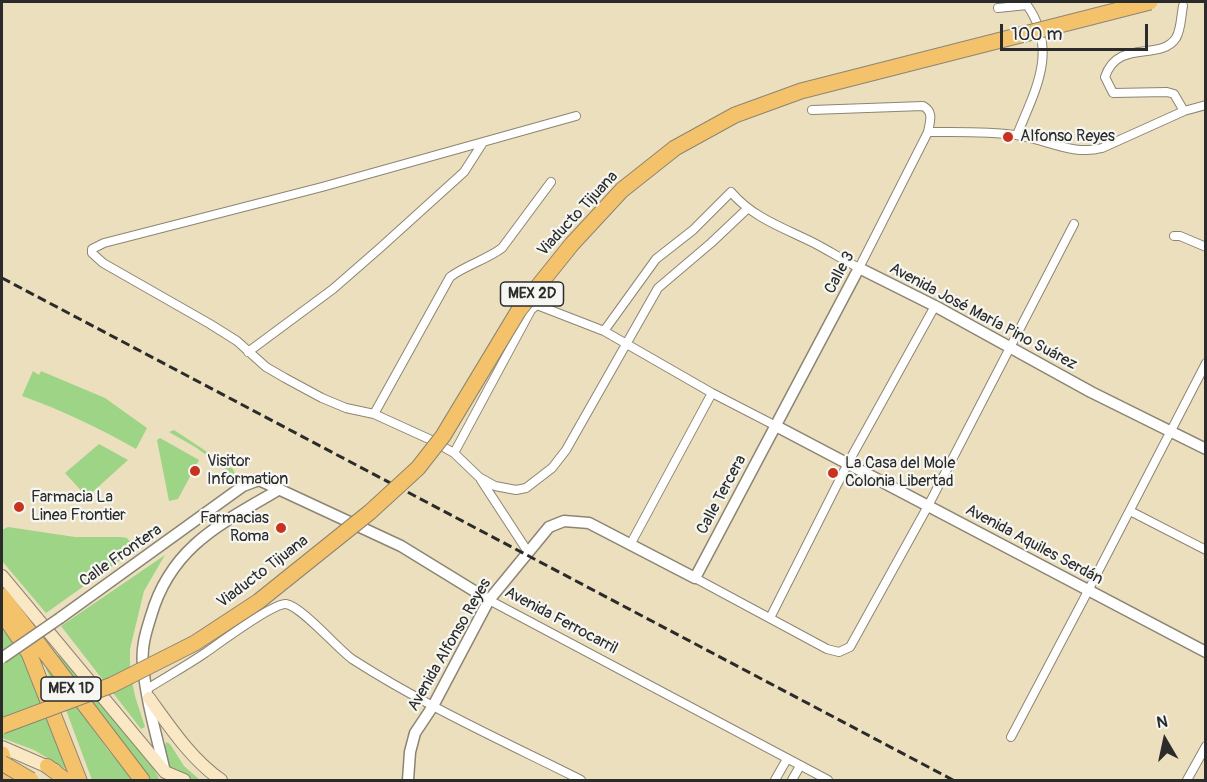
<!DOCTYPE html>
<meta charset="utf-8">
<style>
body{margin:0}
#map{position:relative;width:1207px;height:782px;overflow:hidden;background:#ecdfbe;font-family:Pangolin,sans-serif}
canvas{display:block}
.frame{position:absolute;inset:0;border:3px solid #2b2b2b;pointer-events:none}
.north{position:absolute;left:1135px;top:710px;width:60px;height:60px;-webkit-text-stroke:4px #f6f6f2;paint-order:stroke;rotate:351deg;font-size:16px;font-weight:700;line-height:24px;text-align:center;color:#2b2b2b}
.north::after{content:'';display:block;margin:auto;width:21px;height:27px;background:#2b2b2b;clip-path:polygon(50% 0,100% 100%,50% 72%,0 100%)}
.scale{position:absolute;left:1000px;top:24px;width:148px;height:27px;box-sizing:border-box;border:3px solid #2b2b2b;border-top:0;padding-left:8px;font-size:18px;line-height:21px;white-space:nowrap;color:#2b2b2b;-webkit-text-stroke:4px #f6f6f2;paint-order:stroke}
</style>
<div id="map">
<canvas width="1207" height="782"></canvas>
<div class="frame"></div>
<div class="north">N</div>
<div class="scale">100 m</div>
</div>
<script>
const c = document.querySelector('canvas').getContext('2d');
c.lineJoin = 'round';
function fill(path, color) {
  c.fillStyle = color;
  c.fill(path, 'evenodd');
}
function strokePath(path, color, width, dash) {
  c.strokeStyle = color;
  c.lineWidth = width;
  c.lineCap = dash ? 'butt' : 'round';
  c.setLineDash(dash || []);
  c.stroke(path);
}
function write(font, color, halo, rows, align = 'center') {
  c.font = font + ' Pangolin,sans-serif';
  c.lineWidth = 4.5;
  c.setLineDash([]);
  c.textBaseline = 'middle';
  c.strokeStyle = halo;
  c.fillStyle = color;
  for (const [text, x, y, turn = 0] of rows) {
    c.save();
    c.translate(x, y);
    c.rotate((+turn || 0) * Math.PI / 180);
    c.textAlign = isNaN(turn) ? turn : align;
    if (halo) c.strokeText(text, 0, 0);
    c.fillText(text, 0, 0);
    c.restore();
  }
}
const green = new Path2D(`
 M33,371L39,375L41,371L105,398L147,428L136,449C99,428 62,410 22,396Z
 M174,430L233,469L236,478L230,477L229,471L195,447L169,432Z
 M160,438L199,460L178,499L169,501L157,440Z
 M99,444L128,460L87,497L65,473Z
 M8,527L75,537H122L127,538L131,543L132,552L46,613L2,561V530Z
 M165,555L144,591L130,649V671L135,696L145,727L141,729L61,626Z
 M2,624L22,652L74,774L34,750L2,738Z
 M52,653L60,656C95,695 136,734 160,780H151L146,775Z
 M48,667L108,750L134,780H92L66,710L46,669Z
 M166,742L170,744L184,766L200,780H177L174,778L164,749Z`);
const minor = new Path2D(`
 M1183,6C1181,16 1181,30 1176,38C1160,62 1118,38 1105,77L1113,93L1167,92L1174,94L1184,111
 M998,8L1027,5C1059,51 1035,90 1017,135
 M576,116L322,187L104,243L92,249V253L103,263L210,324L237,341L266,367L285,378L322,398L346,408L374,414L429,439L454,453L479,477L495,486L516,490L526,488L552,468L566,450L658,288L711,243L747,209
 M928,132C957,132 987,131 1016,135C1046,139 1072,156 1102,148L1184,111L1206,105
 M1174,236H1180L1206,247
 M604,331L656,259L693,230L731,192C753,218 784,228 814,243C829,251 844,260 859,268L928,132C930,121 934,112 923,106L812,110
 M248,352L333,289L380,248L464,172L482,144
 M374,414L450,277C466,265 486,260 502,248L551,182
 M454,453L531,310L537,305L604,331L712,393L776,426
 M481,480L528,552
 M1130,511L1206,550
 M630,545L712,393
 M695,578L827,649L839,652L850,647L928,506L1074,224
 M489,600L828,780
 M770,618L848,463L935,306
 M147,689C166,677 186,666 205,653C218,644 273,603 286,604C301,606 338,649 352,659C425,706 505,742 581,780
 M1011,737L1088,591L1206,363
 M775,780L787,759
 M792,780L800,766
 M1187,780L1206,746`);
const tertiary = new Path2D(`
 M776,426L1206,652
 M60,618L243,486L259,480L401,546L489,600
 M165,772C157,737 146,701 143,665C141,647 146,632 151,616C171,546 222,523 280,489
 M408,780L410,752L415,733L433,706L489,600L549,527L564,521L589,523L695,578L859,268L935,306L1091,392L1206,449`);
const secondary = new Path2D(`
 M2,576L165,772L184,780
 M149,698C170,727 191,759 221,780
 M2,747L55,770`);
const trunk = new Path2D(`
 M47,766L66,780`);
const motorway = new Path2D(`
 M2,596L142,780
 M2,613L29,653L79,780
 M2,754L10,780`);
const rail = new Path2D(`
 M2,278L953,780`);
const tertiaryBridge = new Path2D(`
 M2,658L60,618`);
const motorwayBridge = new Path2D(`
 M2,726L112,685L195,643L259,601L370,512L418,468L443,436L519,310L572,244L622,190L675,148L735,115L801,91L1150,2
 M2,763L31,780`);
const markers = [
 [1008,137,6,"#c8321e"],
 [195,471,6,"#c8321e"],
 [833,473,6,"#c8321e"],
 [19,507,6,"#c8321e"],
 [281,528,6,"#c8321e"]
];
const shields = [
 [532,294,63],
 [71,689,60]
];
const shieldNames = [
 ["MEX 2D",532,294],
 ["MEX 1D",71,689]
];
const poiNames = [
 ["Alfonso Reyes",1020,137],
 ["Visitor",207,462],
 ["Information",207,480],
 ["La Casa del Mole",845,464],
 ["Colonia Libertad",845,482],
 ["Farmacia La",31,498],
 ["Linea Frontier",31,516],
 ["Farmacias",269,519,"right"],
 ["Roma",269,537,"right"]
];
const streetNames = [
 ["Viaducto Tijuana",578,214,-47],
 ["Calle 3",840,273,-62],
 ["Avenida José María Pino Suárez",983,317,28],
 ["Calle Tercera",722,495,-62],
 ["Avenida Aquiles Serdán",1034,545,28],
 ["Calle Frontera",121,556,-35],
 ["Viaducto Tijuana",263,572,-37],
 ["Avenida Ferrocarril",561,621,28],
 ["Avenida Alfonso Reyes",450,645,-60]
];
fill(green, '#9dd486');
strokePath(minor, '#8c8574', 10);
strokePath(tertiary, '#8c8574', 13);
strokePath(secondary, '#8c8574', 14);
strokePath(trunk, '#8c8574', 16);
strokePath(motorway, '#8c8574', 17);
strokePath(minor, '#fff', 8);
strokePath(tertiary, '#fff', 10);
strokePath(secondary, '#fae7c3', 12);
strokePath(trunk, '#f3c26a', 14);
strokePath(motorway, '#f3c26a', 15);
strokePath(rail, '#2b2b2b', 3, [9, 4.5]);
strokePath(tertiaryBridge, '#8c8574', 13, []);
strokePath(motorwayBridge, '#8c8574', 17, []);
strokePath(tertiaryBridge, '#fff', 10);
strokePath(motorwayBridge, '#f3c26a', 15);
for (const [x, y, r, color] of markers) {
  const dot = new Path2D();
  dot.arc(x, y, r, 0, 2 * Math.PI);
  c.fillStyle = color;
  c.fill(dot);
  strokePath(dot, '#f6f6f2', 2);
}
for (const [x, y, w] of shields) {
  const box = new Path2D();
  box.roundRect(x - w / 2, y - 12, w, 24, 4.5);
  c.fillStyle = '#f6f6f2';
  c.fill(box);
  strokePath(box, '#2b2b2b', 1.5);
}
write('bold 15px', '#2b2b2b', null, shieldNames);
write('16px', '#2b2b2b', '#f6f6f2', poiNames, 'left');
write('16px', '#2b2b2b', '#f6f6f2', streetNames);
</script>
